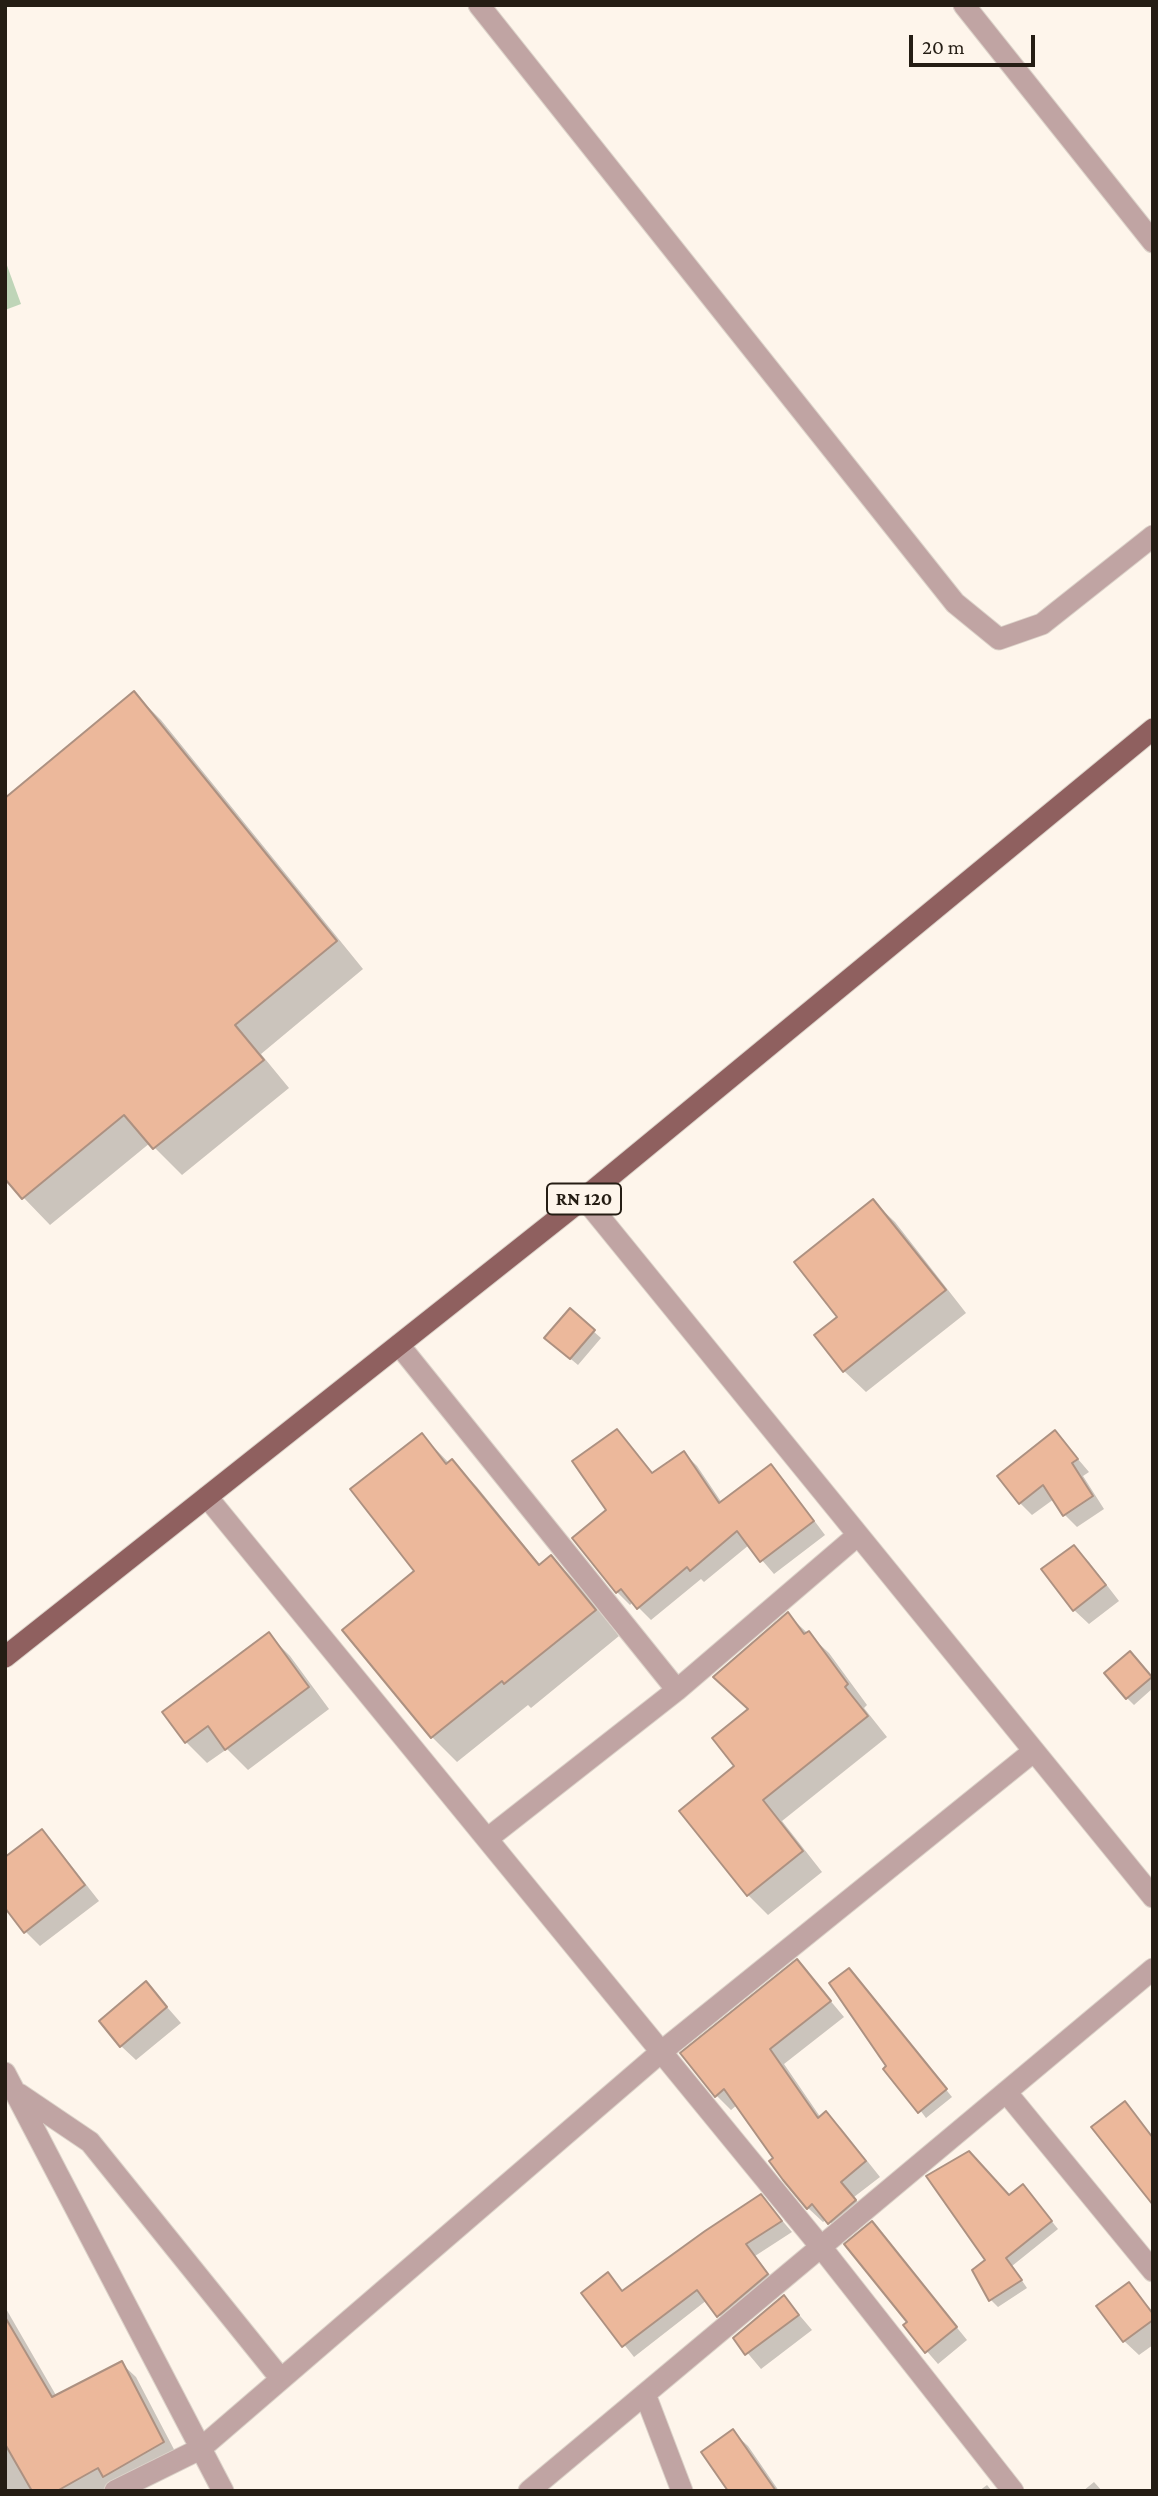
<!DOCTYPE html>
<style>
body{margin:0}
#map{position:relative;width:1158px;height:2496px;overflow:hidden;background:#fef5eb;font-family:"Crimson Pro",serif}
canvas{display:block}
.frame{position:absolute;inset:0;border:7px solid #251d14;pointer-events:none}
.scale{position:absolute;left:909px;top:35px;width:126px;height:32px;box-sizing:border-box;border:4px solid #251d14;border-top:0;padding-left:9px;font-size:21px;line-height:24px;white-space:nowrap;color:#251d14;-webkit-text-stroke:5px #fef5eb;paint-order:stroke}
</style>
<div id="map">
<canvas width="1158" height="2496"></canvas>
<div class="frame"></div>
<div class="scale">20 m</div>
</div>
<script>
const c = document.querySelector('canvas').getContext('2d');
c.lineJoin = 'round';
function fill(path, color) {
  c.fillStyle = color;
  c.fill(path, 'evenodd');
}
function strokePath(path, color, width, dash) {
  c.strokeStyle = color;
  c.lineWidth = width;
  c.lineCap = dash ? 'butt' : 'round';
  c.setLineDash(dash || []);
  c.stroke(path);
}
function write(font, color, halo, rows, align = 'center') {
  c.font = font + ' "Crimson Pro",serif';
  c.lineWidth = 6;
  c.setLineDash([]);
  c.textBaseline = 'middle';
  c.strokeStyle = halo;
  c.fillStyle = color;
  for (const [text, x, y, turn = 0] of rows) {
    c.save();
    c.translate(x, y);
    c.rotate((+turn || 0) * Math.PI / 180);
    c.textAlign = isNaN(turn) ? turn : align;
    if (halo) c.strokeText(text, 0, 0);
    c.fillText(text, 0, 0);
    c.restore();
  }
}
const green = new Path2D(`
 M5,260L21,304L5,310Z`);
const shadow = new Path2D(`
 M134,693L161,720L363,969L261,1054L289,1088L182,1175L150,1143L50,1225L23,1197Z
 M873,1201L895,1222L966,1313L866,1392L844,1371L840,1317Z
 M570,1311L601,1338L578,1365L554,1345Z
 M617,1431L654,1474L684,1453L697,1466L722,1503L770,1466L783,1479L825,1535L774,1574L749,1545L704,1582L701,1579L651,1620L633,1602L630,1605L617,1592L608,1510Z
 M1055,1432L1089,1472L1083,1476L1104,1509L1077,1527L1065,1515L1054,1499L1032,1515L1020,1503Z
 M422,1435L450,1464L452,1462L477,1487L541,1566L551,1557L576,1582L619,1636L531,1708L528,1705L457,1762L432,1737L345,1630L416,1571Z
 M1074,1547L1089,1562L1119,1601L1089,1624L1074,1610Z
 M788,1615L829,1653L867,1705L864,1708L887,1737L782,1821L822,1872L768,1915L748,1895L737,1766L750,1710Z
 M269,1635L290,1656L329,1709L248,1770L227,1749L207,1763L186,1742Z
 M1137,1660L1153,1679V1688L1134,1705L1127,1698Z
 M41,1831L56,1846L99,1901L40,1946L26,1932Z
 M797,1961L844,2017L784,2064L821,2118L826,2114L841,2128L880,2177L854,2197L869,2216L844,2237L827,2219L823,2222L808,2208L737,2105L731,2110L716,2095Z
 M856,1977L952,2097L926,2118L888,2067Z
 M146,1983L181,2023L136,2060L121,2046Z
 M1029,2193L1058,2229L1012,2266L1027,2288L998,2307L991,2300L974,2271L987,2260L1009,2197Z
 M761,2196L792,2232L755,2256L778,2285L729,2326L707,2300L634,2357L583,2293L608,2275L623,2292Z
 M872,2223L967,2340L938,2364L905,2326L909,2323Z
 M1129,2284L1153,2312V2345L1139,2355L1124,2341Z
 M784,2297L812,2330L761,2369L735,2338Z
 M5,2307L57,2397L121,2363L136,2377L178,2457L118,2491H5Z
 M733,2432L748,2446L779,2491H731Z
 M1094,2482L1102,2491H1083Z
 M987,2485L992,2491H979Z`);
const building = new Path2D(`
 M134,691L337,941L235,1025L264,1060L153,1149L124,1115L22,1199L5,1179V798Z
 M873,1199L946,1290L843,1372L814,1335L837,1317L794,1262Z
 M570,1308L595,1330L570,1359L544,1338Z
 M617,1429L652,1473L684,1451L719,1503L771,1464L814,1521L760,1562L737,1531L690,1571L687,1567L637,1609L621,1589L616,1593L572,1538L606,1510L572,1461Z
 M1055,1430L1078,1459L1072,1463L1093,1496L1063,1516L1043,1485L1019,1504L997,1476Z
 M422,1433L446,1464L452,1459L539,1565L551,1555L596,1610L504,1684L502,1681L431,1738L342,1630L414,1571L350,1489Z
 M1074,1545L1106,1585L1073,1611L1041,1569Z
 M788,1612L804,1634L809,1631L848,1684L845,1687L868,1716L763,1800L803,1851L747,1896L679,1811L734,1766L712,1738L748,1709L713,1677Z
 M269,1632L309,1687L225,1750L208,1726L185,1743L162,1712Z
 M1130,1651L1152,1677L1126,1699L1104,1673Z
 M42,1829L85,1885L24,1933L5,1908V1857Z
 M797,1959L831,2001L770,2049L818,2118L826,2111L866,2161L841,2182L856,2200L828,2224L812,2204L807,2209L783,2180L769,2161L773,2158L724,2089L715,2097L680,2053Z
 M849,1968L947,2089L918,2113L883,2069L886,2066L829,1983Z
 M146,1981L167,2007L120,2047L99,2021Z
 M1125,2101L1153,2138V2205L1091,2127Z
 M969,2151L1009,2195L1023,2184L1052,2221L1006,2258L1022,2280L989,2301L972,2270L985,2260L926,2176Z
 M761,2194L782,2221L746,2244L768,2274L717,2317L697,2290L622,2347L581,2293L608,2272L622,2291L705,2231Z
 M872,2221L957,2327L925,2353L903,2325L907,2322L844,2244Z
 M1129,2282L1153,2314V2320L1123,2342L1096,2306Z
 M784,2295L799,2315L745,2355L733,2338Z
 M5,2317L52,2397L122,2361L164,2442L103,2477L98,2468L57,2491H32L5,2444Z
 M733,2429L776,2491H728L701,2452Z`);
const lane = new Path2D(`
 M479,5L955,603L999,639L1042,624L1153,536
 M964,5L1153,242`);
const street = new Path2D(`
 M584,1198L1153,1897
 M399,1345L677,1690
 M207,1497L821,2247L1013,2491
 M487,1839L677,1690L858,1535
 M5,2073L223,2491
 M1006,2092L1153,2271
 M19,2094L90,2142L281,2379
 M645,2394L682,2491
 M115,2491L200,2449L661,2052L1034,1751
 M529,2491L1153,1969`);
const primary = new Path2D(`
 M5,1657L584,1198L1153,729`);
const shields = [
 [584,1199,74]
];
const shieldNames = [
 ["RN 120",584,1199]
];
fill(green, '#bfd5b8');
fill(shadow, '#0003');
fill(building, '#ecb89b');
strokePath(building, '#ad9181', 2);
strokePath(lane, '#dbd2c9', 23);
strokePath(street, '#dbd2c9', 23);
strokePath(primary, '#dbd2c9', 23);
strokePath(lane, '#c0a4a3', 21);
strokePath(street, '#c0a4a3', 21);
strokePath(primary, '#8f605f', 21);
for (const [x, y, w] of shields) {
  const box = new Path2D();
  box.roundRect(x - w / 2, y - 15.5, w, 31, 5);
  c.fillStyle = '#fef5eb';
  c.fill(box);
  strokePath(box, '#251d14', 2);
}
write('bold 19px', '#251d14', null, shieldNames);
</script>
